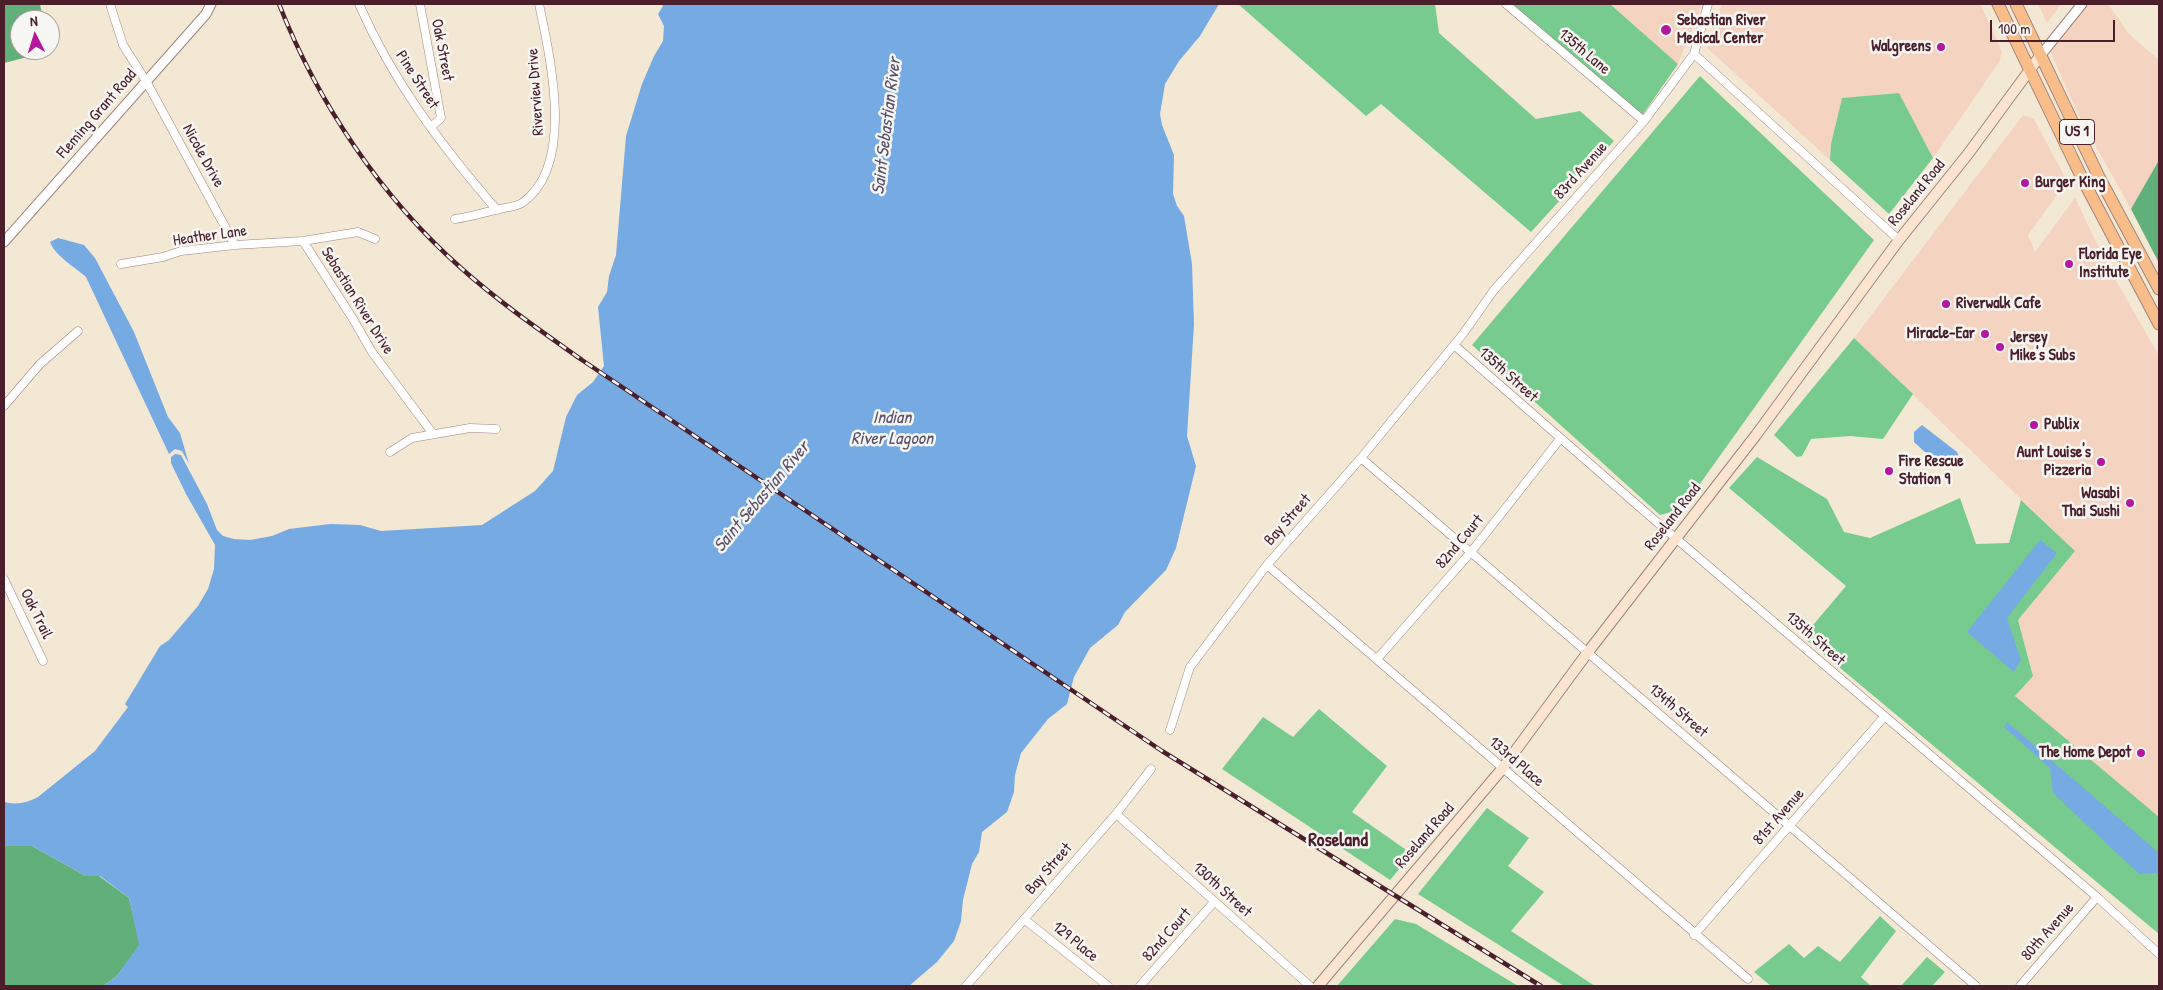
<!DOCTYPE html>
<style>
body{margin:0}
#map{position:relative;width:2163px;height:990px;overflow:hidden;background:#f3e8d4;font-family:"Patrick Hand",sans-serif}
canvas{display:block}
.frame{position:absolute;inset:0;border:5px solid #4a1f2b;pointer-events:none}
.north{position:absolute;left:10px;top:10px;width:50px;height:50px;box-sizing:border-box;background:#f6f6f2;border:1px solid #b1a0a2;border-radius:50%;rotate:355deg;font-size:14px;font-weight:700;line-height:20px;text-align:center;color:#4a1f2b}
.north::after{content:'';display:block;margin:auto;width:18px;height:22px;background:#b5179e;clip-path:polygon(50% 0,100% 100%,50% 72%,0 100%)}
.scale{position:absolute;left:1990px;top:20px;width:125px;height:22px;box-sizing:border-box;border:2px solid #4a1f2b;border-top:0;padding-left:6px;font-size:15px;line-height:18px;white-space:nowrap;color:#4a1f2b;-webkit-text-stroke:4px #f6f6f2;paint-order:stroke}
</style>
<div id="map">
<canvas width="2163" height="990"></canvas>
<div class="frame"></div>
<div class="north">N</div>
<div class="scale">100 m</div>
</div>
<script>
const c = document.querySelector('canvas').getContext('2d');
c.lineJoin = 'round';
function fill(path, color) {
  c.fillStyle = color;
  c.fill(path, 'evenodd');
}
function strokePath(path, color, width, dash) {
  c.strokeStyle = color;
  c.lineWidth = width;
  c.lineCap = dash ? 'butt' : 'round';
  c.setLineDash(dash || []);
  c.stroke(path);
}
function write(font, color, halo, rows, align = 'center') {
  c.font = font + ' "Patrick Hand",sans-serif';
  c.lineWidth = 5;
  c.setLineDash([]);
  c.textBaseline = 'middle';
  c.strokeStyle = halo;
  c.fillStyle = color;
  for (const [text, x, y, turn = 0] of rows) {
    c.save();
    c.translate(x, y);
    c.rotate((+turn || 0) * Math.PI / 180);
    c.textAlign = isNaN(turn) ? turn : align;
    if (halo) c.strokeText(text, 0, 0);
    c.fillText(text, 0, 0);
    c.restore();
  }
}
const built = new Path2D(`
 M1610,4H1702L1678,64Z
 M1722,4H1980L2002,52L1999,62L1933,158L1899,93L1842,98L1831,144L1830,160L1707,48Z
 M2038,4H2061L2047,23Z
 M2088,4H2108L2129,34L2159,60V160L2131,209L2081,120L2050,51Z
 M2023,115L2034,119L2067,181L2028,235L2035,252L2075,198L2110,270L2159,356V817L2015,696L2033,675L2018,620L2075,551L1854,338Z`);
const green = new Path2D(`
 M1238,4H1435L1439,33L1536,119L1580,111L1614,141L1531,232L1381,104L1366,116Z
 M1511,4H1610L1678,64L1641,117Z
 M1700,76L1874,240L1682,509L1660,515L1472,345Z
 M1899,93L1933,158L1889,214L1830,160L1831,144L1842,98Z
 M1854,338L1913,394L1883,439L1850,436L1811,439L1802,456L1797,457L1774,435Z
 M1757,457L1827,499L1844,532L1870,538L1960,498L1976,544L2009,543L2021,500L2075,551L2018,620L2033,676L2015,696L2159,817V934L1803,637L1846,586L1729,488Z
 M1319,709L1387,766L1352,812L1412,854L1390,880L1222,769L1263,717L1293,737Z
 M1487,808L1529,838L1508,866L1544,892L1511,931L1595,986H1564L1418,894Z
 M1880,916L1896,931L1861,977L1871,986H1771L1754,972L1789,944L1804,958L1818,946L1840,962Z
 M1395,919L1416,924L1518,986H1337Z
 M1927,957L1945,972L1932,986H1901Z`);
const forest = new Path2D(`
 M4,4H40L43,20H20V50H47V52L4,63Z
 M2159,160V263L2131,209Z
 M4,846H32L86,876H99L129,898L140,945L116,977L103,986H4Z`);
const water = new Path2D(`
 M661,4H1219L1200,36L1179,61L1165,84L1160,114L1162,125L1174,155L1173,194L1177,206L1184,216L1192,264L1194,324L1187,436L1196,466L1176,548L1166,570L1125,612L1118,625L1090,648L1074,677L1067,704L1048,719L1021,753L1015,775L1014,792L1007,812L982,832L979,852L972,864L963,900L961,921L954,941L937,962L909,986H103L116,977L139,945L129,898L100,876H86L32,846H4V802C16,805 27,803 38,797L95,751L128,707L125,704L160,646L169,640L198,606L208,589L214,569L215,545L186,494L171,463V457L175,454L181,455L207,504L217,530L223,536L234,539L250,540L272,536L289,529L330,524L360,525L381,531L482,525L535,491L553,471L566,417L577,395L593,382L604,366L598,307L607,292L609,276L616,255L626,136L642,84L654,56L663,41L664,26L658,14L663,6Z
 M58,238L84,245L95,258L134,332L168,417L180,433L189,464L182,451L175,449L169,454L86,277C75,267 55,256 50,242Z
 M1922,425L1957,452L1961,462L1956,466C1939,463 1926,454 1914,442V432Z
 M2040,540L2057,553L2007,618L2021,660L2014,672L1967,632Z
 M2007,722L2159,853V876L2156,873L2139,874L2053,793L2050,768L2004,727Z`);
const minor = new Path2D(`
 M110,4L123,45L146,81L235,245
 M359,4C392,80 442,147 497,210
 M420,4L441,118L431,127
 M1506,4L1644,121
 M1694,54L1899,240
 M455,219C471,217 485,212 500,209C506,207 516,207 522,203C576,166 550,57 539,4
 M303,241L353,319L372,352L433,434
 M121,264L163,257L181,251L235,245L303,241L358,232L375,239
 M1454,345L1659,524L2097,897L2159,954
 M4,406L40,364L78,331
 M390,452L412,438L470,428L496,429
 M1361,458L1976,986
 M1267,565L1748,979
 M4,579L43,661
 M1377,659L1471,552L1560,439
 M1170,730L1190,667L1267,565L1361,458L1463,334L1494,290L1644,121L1694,54L1708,4
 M1116,814L1310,986
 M1024,919L1108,986
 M1694,935L1884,717
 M966,986L1116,814L1151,769
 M1140,986L1214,902
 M2020,986L2097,897`);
const tertiary = new Path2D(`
 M2040,56L2082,4
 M4,242L206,14L211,4`);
const secondary = new Path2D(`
 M1318,986L1502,769L1588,652L1756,435L1899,240L1968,154L2040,56`);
const primary = new Path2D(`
 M1998,4L2083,180L2159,324
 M2016,4L2099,177L2159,289`);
const rail = new Path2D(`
 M279,4C318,103 381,197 461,268C499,302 541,331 582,360L1162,751L1541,986`);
const markers = [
 [1666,30,6,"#b5179e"],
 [1941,47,5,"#b5179e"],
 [2025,183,5,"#b5179e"],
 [2069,264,5,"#b5179e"],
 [1946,304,5,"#b5179e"],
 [1985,334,5,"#b5179e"],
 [2000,347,5,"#b5179e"],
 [2034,425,5,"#b5179e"],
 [2101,462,5,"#b5179e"],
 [1889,471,5,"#b5179e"],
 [2130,503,5,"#b5179e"],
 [2141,753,5,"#b5179e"]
];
const shields = [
 [2077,132,35]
];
const shieldNames = [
 ["US 1",2077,132]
];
const poiNames = [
 ["Sebastian River",1677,21],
 ["Medical Center",1677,39],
 ["Walgreens",1931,47,"right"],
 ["Burger King",2035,183],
 ["Florida Eye",2079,255],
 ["Institute",2079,273],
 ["Riverwalk Cafe",1956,304],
 ["Miracle-Ear",1975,334,"right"],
 ["Jersey",2010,338],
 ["Mike's Subs",2010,356],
 ["Publix",2044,425],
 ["Aunt Louise's",2091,453,"right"],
 ["Pizzeria",2091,471,"right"],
 ["Fire Rescue",1899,462],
 ["Station 9",1899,480],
 ["Wasabi",2120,494,"right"],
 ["Thai Sushi",2120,512,"right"],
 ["The Home Depot",2131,753,"right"]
];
const streetNames = [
 ["Oak Street",442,50,79],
 ["135th Lane",1584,52,40],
 ["Pine Street",417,80,57],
 ["Riverview Drive",536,92,-94],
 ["Fleming Grant Road",97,114,-49],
 ["Nicole Drive",203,156,61],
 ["83rd Avenue",1581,171,-48],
 ["Roseland Road",1917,193,-51],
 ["Heather Lane",210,236,-8],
 ["Sebastian River Drive",357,301,58],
 ["135th Street",1508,375,42],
 ["Roseland Road",1673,517,-52],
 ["Bay Street",1288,520,-49],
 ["82nd Court",1460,542,-50],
 ["Oak Trail",36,614,64],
 ["135th Street",1815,639,41],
 ["134th Street",1678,711,41],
 ["133rd Place",1516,762,41],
 ["81st Avenue",1779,817,-49],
 ["Roseland Road",1425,836,-49],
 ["Bay Street",1049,869,-49],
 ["130th Street",1222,890,42],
 ["80th Avenue",2048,932,-49],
 ["82nd Court",1167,935,-49],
 ["129 Place",1075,942,39]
];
const waterNames = [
 ["Saint Sebastian River",887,126,-83],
 ["Indian",892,418],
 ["River Lagoon",892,439],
 ["Saint Sebastian River",762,497,-50]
];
const quarterNames = [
 ["Roseland",1338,841]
];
fill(built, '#f4d3c0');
fill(green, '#77cb8e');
fill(forest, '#61af79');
fill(water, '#76aae3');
strokePath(minor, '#9e8480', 9);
strokePath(tertiary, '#9e8480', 11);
strokePath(secondary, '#9e8480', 12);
strokePath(primary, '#9e8480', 13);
strokePath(minor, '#fff', 8);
strokePath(tertiary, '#fff', 9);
strokePath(secondary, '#fce5d0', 10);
strokePath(primary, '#f8bd89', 11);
strokePath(rail, '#4a1f2b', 4.5);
strokePath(rail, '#f6f6f2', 2.5, [8]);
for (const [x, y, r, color] of markers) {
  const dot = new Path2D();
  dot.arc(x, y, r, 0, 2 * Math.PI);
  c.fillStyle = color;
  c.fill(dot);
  strokePath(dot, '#f6f6f2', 2);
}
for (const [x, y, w] of shields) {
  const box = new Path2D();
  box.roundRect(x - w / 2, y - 12.5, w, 25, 4);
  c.fillStyle = '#f6f6f2';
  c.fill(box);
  strokePath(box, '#4a1f2b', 1);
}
write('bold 15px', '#4a1f2b', null, shieldNames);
write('bold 16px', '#4a1f2b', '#f6f6f2', poiNames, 'left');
write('16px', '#4a1f2b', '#f6f6f2', streetNames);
write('italic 18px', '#59506b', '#f6f6f2', waterNames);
write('bold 19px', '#4a1f2b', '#f6f6f2', quarterNames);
</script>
